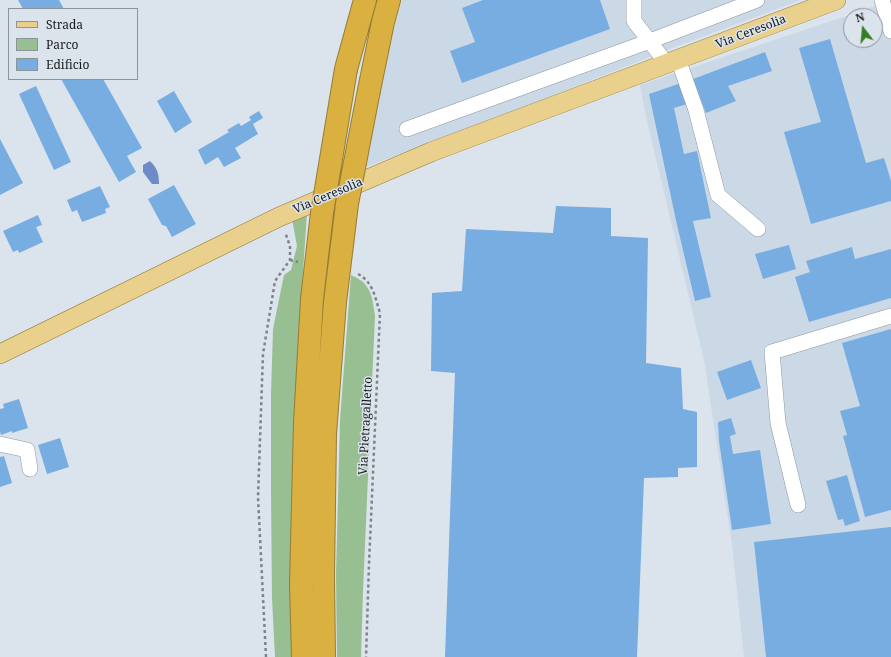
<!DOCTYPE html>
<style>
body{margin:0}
#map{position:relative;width:891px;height:657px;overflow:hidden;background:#dbe3ec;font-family:"Noto Serif",serif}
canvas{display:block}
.legend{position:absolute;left:8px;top:8px;width:130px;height:72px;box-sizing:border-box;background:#dbe3ec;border:1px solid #8d9399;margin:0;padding:5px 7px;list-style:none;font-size:12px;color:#171a1d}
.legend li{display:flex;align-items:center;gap:8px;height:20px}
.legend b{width:20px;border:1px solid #8d9399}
.north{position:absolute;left:843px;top:8px;width:40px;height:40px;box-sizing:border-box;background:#dbe3ec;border:1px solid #8d9399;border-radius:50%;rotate:344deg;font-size:11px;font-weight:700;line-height:16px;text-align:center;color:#171a1d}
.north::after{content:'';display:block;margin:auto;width:14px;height:18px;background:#357d23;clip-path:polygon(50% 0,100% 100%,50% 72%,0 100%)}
</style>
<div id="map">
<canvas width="891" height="657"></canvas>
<ul class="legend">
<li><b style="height:5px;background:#e9d08d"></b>Strada</li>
<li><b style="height:11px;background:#97bf91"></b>Parco</li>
<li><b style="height:11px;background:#78ade2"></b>Edificio</li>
</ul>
<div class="north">N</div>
</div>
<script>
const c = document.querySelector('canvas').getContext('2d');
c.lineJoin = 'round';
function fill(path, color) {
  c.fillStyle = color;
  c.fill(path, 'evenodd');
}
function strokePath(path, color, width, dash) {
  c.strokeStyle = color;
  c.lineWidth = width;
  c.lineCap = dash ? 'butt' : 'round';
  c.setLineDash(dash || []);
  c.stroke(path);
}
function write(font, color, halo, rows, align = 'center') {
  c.font = font + ' "Noto Serif",serif';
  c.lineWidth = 3;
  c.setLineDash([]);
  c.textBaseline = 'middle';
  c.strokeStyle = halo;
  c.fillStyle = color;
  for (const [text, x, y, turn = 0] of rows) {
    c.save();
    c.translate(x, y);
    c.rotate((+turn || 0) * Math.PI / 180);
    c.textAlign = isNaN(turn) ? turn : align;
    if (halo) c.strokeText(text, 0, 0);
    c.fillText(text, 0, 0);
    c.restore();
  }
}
const built = new Path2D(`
 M402,0H801L675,47L463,131L365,167L378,84Z
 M891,1V657H744L732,545L704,360L646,117L640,85ZM851,16H875V40H851Z`);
const green = new Path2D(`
 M307,213L298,344L296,481V657H275L272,598L271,493V395L273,329L284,275L291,270L297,246L292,219Z
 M351,275C357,278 364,281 367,287C373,295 373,306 375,315L363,591L361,657H337L336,574L340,420Z`);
const water = new Path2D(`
 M150,161C157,168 159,173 159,184H152L143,172V165Z`);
const building = new Path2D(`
 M18,0H59L64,9H23Z
 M483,0H600L610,29L462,83L450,51L475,42L462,8Z
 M830,39L866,163L884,158L891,181V201L811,224L784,132L821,122L799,48Z
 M765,52L772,71L728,86L736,101L706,113L693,79Z
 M61,79H103L142,148L127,156L136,172L119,182Z
 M681,83L687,104L674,108L684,154L697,151L711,218L693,221L711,297L695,301L677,225L649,94Z
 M36,86L71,162L54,170L19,94Z
 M174,91L192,122L175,133L157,101Z
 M259,111L263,118L253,124L258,134L235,148L241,158L224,167L218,157L205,165L198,150L229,132L227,130L239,123L241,126L251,120L249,117Z
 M0,139L23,183L0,195Z
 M174,185L196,224L172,237L166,226L162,225L148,199Z
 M100,186L110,207L105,209L106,213L82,222L77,210L72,212L67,200Z
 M556,206L611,208V236L648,238L646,363L681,368L683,409L697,412V467L678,468V477L644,478L637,657H445L455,373L431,371L432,293L462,291L466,229L553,233Z
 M38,215L42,225L36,227L43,242L19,253L18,250L13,252L3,231Z
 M789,245L796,269L763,279L755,254Z
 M852,247L855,259L891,249V298L809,322L795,277L810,272L806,261Z
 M891,329V510L865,517L843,436L847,435L840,411L860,406L842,343Z
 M751,360L761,388L727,400L717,372Z
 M19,399L28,428L12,433V431L1,435L0,432V409L4,408L3,404Z
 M731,418L736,434L730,436L733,454L760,450L771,524L732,530L719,441L718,422Z
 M60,438L69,467L47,474L38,445Z
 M4,456L12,483L0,487V457Z
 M847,475L860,521L845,526L843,519L838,520L826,481Z
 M891,527V657H766L754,542Z`);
const path = new Path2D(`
 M290,260L298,262
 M358,274C373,282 375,297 380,313L369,564L366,657
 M266,657L258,497L263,354L275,281L290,260V246L285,232`);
const minor = new Path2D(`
 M634,0V21L667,64
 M882,0L891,31
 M678,59L696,110L718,195L758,229
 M407,129L650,41L757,0
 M0,444L27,450L30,469
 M798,505L778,423L772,352L891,316`);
const major = new Path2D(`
 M0,354L279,217L431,152L836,0`);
const highway = new Path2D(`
 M346,69L365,0
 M369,90L383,22L389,0
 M303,657L301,585L305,423L312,299
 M324,657L323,576L325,434L335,302`);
const highwayBridge = new Path2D(`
 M312,299L322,213L346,69
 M335,302L347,204L369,90`);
const streetNames = [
 ["Via Ceresolia",751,32,-21],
 ["Via Ceresolia",328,196,-23],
 ["Via Pietragalletto",366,426,-87]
];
fill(built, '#cbd9e7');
fill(green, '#97bf91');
fill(water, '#6e8ac7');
fill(building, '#78ade2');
strokePath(minor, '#8f979f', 16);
strokePath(major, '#967c34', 20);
strokePath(highway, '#967c34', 24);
strokePath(path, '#7d8389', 2.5, [3, 3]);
strokePath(minor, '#fff', 15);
strokePath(major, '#e9d08d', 19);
strokePath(highway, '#dab041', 22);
strokePath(highwayBridge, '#967c34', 24, []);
strokePath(highwayBridge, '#dab041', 22);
write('12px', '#171a1d', '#dbe3ec', streetNames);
</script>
